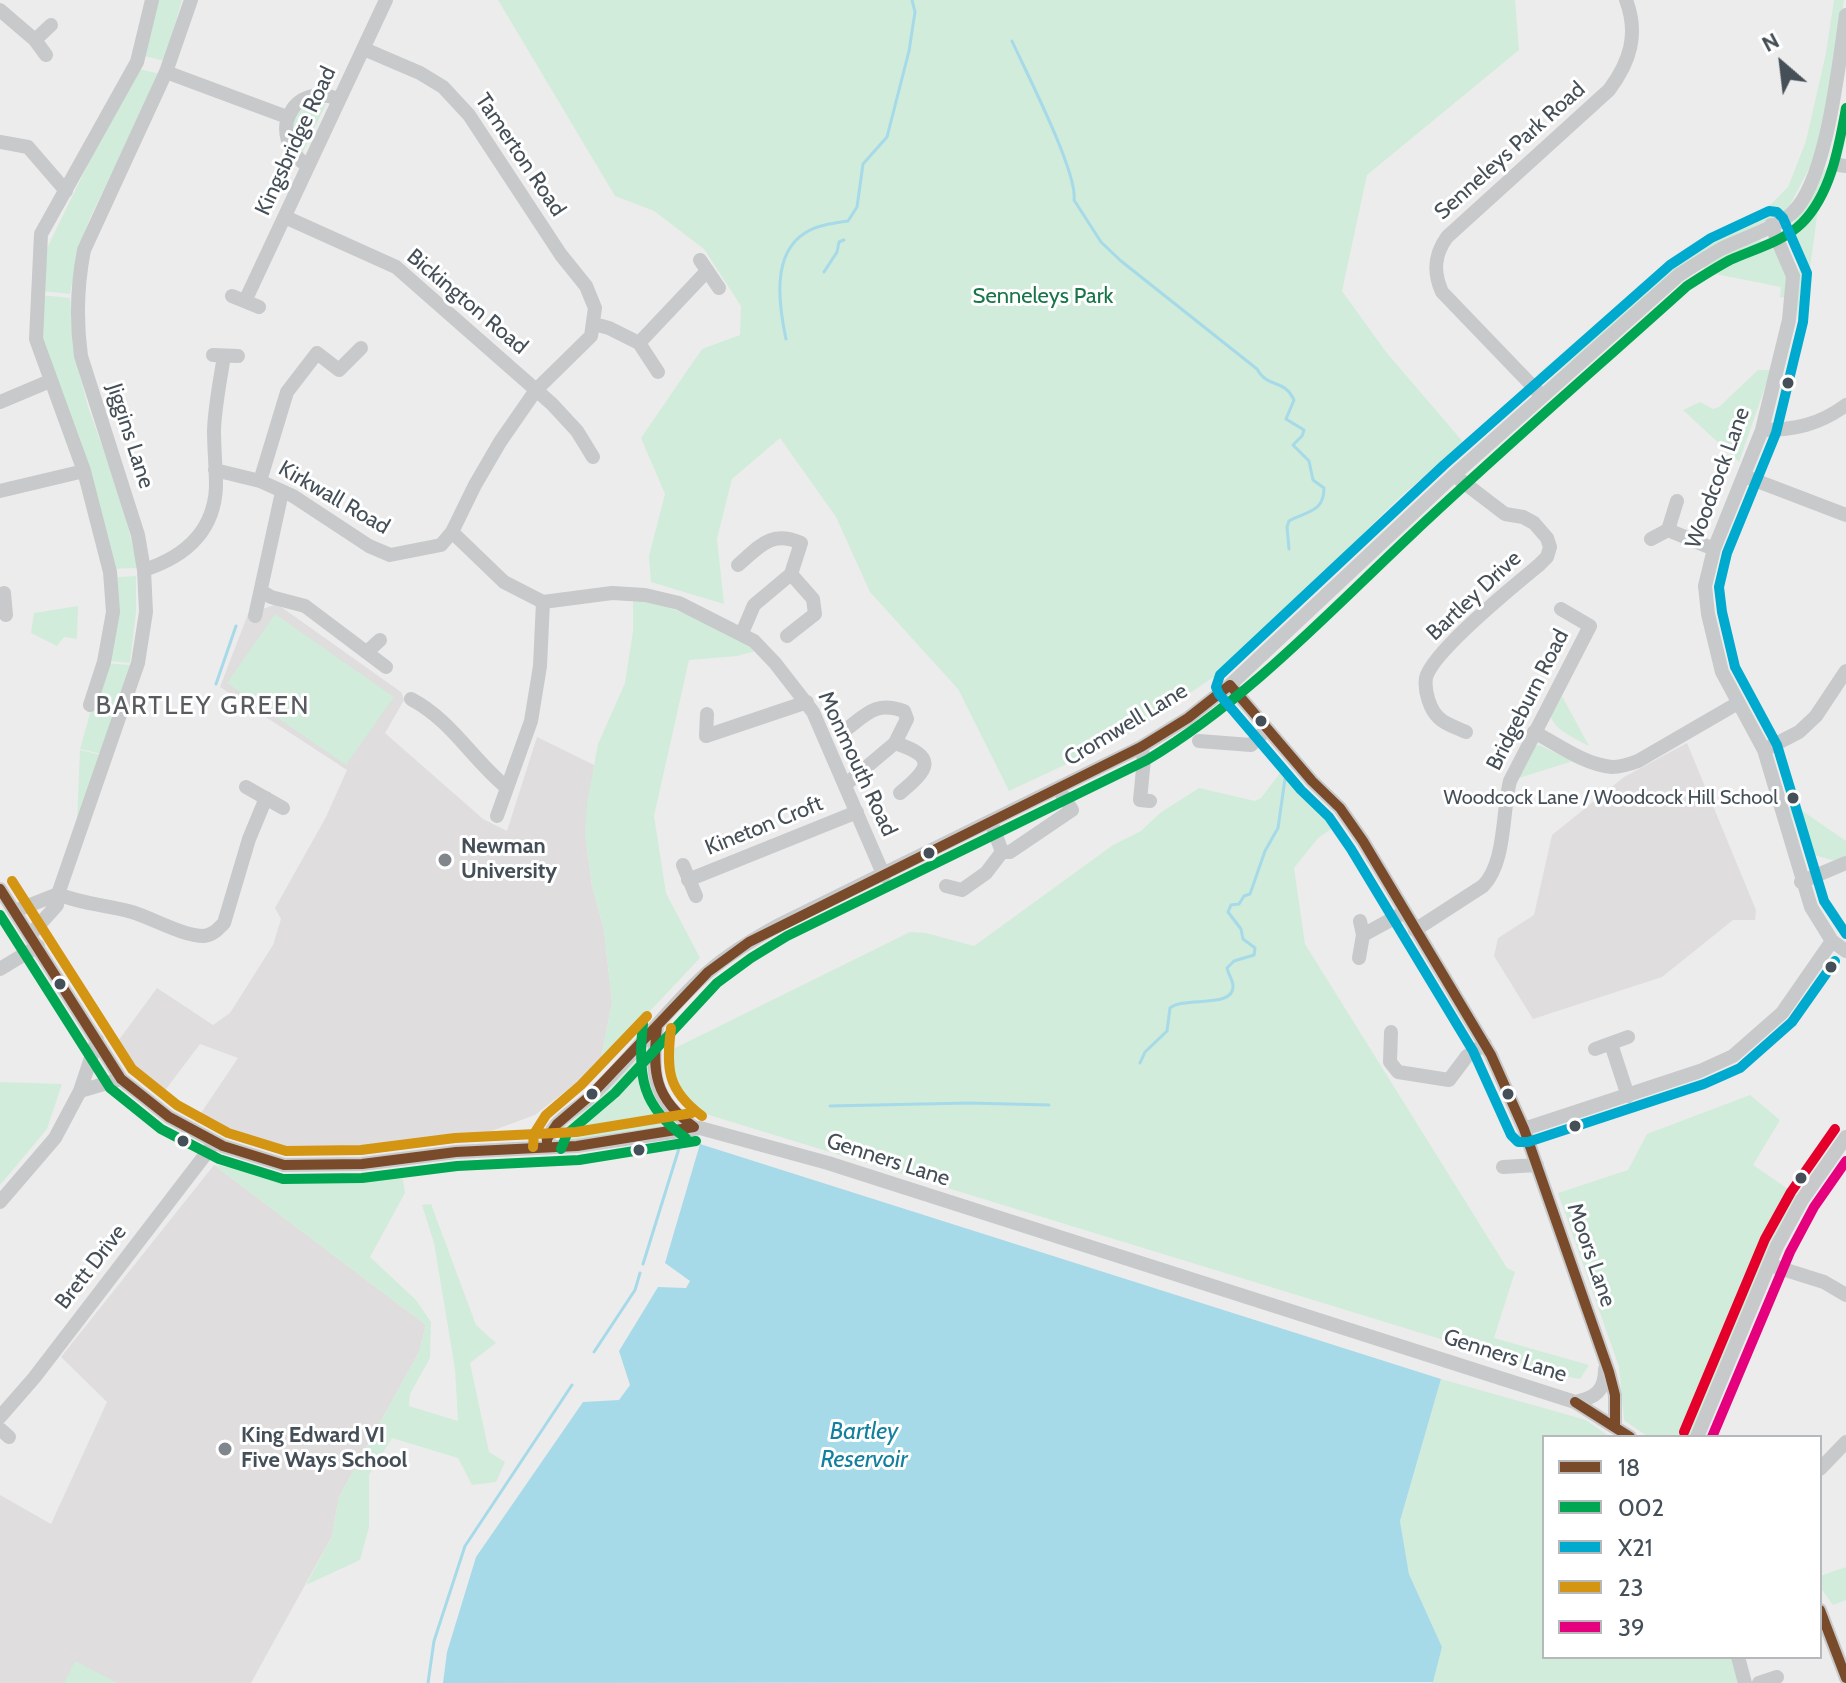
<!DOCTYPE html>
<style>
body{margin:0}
#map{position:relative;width:1846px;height:1683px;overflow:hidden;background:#edecec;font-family:Cabin,sans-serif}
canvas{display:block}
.legend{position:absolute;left:1542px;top:1435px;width:280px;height:224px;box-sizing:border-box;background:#fff;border:2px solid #b5b9bc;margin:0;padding:10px 14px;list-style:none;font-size:24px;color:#454f58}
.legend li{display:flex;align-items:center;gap:16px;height:40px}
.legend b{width:40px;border:2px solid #b5b9bc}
.north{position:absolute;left:1742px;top:24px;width:80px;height:80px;-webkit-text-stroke:6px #fff;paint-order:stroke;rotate:332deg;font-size:22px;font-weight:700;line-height:32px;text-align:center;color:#454f58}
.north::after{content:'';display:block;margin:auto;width:28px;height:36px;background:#454f58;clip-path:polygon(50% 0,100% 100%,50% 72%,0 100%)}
</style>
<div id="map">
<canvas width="1846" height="1683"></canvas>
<ul class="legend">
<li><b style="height:10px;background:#7a4b2a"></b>18</li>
<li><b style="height:10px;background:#00a651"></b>002</li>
<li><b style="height:10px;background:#00a9ce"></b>X21</li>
<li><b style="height:10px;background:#d39512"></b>23</li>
<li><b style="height:10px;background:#e5007d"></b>39</li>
</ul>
<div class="north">N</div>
</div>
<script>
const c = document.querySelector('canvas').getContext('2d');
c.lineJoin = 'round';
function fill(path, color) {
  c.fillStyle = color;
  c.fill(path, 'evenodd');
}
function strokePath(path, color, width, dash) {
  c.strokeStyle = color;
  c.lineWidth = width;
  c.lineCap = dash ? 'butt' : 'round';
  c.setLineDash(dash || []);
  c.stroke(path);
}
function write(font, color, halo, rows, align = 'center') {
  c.font = font + ' Cabin,sans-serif';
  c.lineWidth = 6;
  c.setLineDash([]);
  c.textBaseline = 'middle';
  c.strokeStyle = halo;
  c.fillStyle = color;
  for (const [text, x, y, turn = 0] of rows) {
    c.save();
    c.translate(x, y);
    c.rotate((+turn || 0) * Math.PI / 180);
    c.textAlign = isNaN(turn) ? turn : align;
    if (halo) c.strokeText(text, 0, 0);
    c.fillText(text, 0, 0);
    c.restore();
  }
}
const education = new Path2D(`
 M277,604L401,692L404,700L385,733L483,819L507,831L537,737L594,765L585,833L592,886L604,930L612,1002L600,1064L535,1115L483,1134L370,1150L291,1151L195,1122L238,1058L200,1044L160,1097L113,1048L157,988L213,1025L230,1013L273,945L281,919L275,908L326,817L347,770L220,687L248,614Z
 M1687,743L1756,910L1755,920H1733L1662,977L1533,1019L1494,956L1498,938L1534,915L1552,835L1624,777Z
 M214,1165L426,1325L419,1352L339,1497L332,1536L251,1683H0V1495L51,1524L107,1402L61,1357Z`);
const green = new Path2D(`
 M155,0H182L165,61L140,55Z
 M498,0H1515L1519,50L1367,175L1342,291L1386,352L1464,443L1401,496L1226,669L1122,738L1009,791L958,689L870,592L836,517L780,438L732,479L717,539L724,604L651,582L649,556L665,494L641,438L702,349L740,335L741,306L704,249L654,211L615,196Z
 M1834,0H1844L1830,93L1813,161L1790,205L1781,214L1718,244L1550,378L1537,375L1671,258L1729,224L1770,205L1788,187L1806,141L1826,53Z
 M135,68L160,74L90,218L79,248L70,294L41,291L47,248Z
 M310,102L326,104L303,152L297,149L290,129L295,116Z
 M1830,165L1818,209L1802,328C1792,307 1801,290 1799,268C1797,255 1792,242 1790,229L1822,172Z
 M1753,240C1786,240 1788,271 1787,298L1780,297L1781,287L1706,272L1703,266Z
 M41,295L70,298L74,352L88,407L121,498L138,568L112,569L43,347Z
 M1758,370H1771L1739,462L1683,410L1700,402L1713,409L1719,407Z
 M136,576V612L130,663L109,661L117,577Z
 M633,600C674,606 724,625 756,651L737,656L689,660L654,816L666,893L700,958L600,1064L612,1002L604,930L592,886L585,833L587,803L598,744L625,683L633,631Z
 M78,606L77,639L64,637L57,646L31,633L34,613Z
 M275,614L394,697L346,765L227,683Z
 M104,663L130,665L102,754L80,749Z
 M1562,696L1589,746C1575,738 1557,732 1550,716Z
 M1539,745L1573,761L1519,778L1535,746Z
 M80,750L102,755L77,822Z
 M1283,769L1323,812L1333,828L1318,838L1294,868L1305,944L1507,1268L1515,1272L1494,1338L1589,1365L1580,1379L1558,1375L696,1111C674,1092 670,1081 665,1053L910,932L926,933L974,946L1113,845L1141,831L1160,813L1199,788L1255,801L1261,798Z
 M1788,807L1798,808L1846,841V856L1835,861L1808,853Z
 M642,1055L647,1059L652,1086L678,1126L574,1141L559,1139L560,1132L602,1094L637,1056Z
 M0,1082L62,1084L47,1129L0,1185Z
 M1750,1095L1780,1120L1753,1165L1797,1195L1774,1236L1691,1437H1648L1624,1420L1619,1367L1558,1193L1628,1170L1647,1134Z
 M214,1165C252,1171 290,1176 328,1176C354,1176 377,1175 403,1179L405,1193L370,1257L416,1300L431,1322L430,1358L410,1394L409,1406L458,1421L455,1369L434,1243L422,1205L431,1204L476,1325L496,1343L470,1363L489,1452L505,1462L496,1482L472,1485L458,1458L392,1438L369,1475V1527L360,1560L306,1585L332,1536L339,1497L419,1352L426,1325Z
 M1441,1379L1586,1420L1610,1437H1544V1657H1732L1740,1683H1432L1442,1647L1409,1574L1400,1521Z
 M1846,1567V1600L1833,1605L1820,1587V1576Z
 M75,1661L118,1683H64Z`);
const water = new Path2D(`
 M700,1144L1441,1379L1400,1521L1409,1574L1442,1647L1433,1682L443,1683L447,1652L476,1557L583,1402L619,1400L630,1385L619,1351L658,1287L686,1288L690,1281L665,1263Z`);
const stream = new Path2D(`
 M1012,41C1026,72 1078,173 1074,200L1101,242L1121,261L1257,369C1268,389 1284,378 1294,400L1286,419L1304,430L1302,436L1293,445L1309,461L1313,480L1324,488C1324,513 1306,511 1289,521L1287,527L1289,549
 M824,272L837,252L839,242L844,240
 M786,339C779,306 771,254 805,233C817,225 835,223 848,221L857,207L863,164L887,137L909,51L915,12L912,0
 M216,684L236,626
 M1140,1063L1145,1052L1167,1031L1170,1008C1184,996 1234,1009 1233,986C1233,980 1228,974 1227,968L1234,961L1254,955L1255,948L1243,939L1241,929L1228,912L1231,905L1239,904L1244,896L1250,894L1265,851L1278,828L1285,779
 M830,1106L968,1103L1049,1105
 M643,1264L681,1142
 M594,1352L635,1290L640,1273
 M428,1683L434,1641L465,1546L572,1385`);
const minor = new Path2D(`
 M0,10L35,40L46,55
 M35,40L51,25
 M166,72L287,117
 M0,142L28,147L66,191
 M1839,165L1846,166
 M307,166C264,133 294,81 338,99
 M285,217L396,267L552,404L577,431L593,457
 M1771,225L1793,276L1789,320L1762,430L1714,549L1705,586L1708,614L1722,672L1764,750L1811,907L1832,941L1846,951
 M700,260L719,288
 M232,296L259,307
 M245,301L386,0
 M594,324L609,328L639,343L658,372
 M639,343L707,271
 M213,355L238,356
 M1541,395L1442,292C1433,272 1434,255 1447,237L1609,90C1630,62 1639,34 1626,0
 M0,402L50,381
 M1762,430C1794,430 1819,425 1846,405
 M215,470L260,481L293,496L369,546L390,555L441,545L452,532L475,485L500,442L536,390L591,336L595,308L586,286L561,255L469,115L443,87L420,73L364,49
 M1454,475L1505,514L1523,517L1534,523L1547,538L1550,547L1547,557L1539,565C1516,584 1432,652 1426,678C1424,691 1430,710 1439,718C1446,725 1458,728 1466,732
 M1744,476L1846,515
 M260,481L287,392L317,353L339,370L361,348
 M0,491L84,471
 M1668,530L1714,549
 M452,532L504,582L543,602L612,593L645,595L679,603L754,641L775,663L813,712L884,876
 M1651,539L1668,530L1677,501
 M738,565C760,546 771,530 801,543L791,574L813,599L815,614L787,636
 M144,570C184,557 214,532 216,487C216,468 214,449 214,430C215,405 220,381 224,356
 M261,591L271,597L305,606L386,667
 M4,593L6,615
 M255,616L282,492
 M742,633L754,605L791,574
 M368,651L380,640
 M1230,685L1312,781L1340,808L1363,841L1491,1055L1524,1129L1609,1372L1615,1395V1427
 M411,699C451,720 472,759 506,787
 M90,705L104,662L113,612L110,572L84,471L36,339L41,234L137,62L152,0
 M707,714L706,736L807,702
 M844,731C867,714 875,701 904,711L907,719L895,743C938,757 929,769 900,793
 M1534,732C1557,744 1585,765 1612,767C1621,767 1630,764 1638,761L1738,703
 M1199,741L1251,745L1267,729
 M1141,747L1144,759L1140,800L1150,801
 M1764,750L1799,732L1816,716L1846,671
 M845,785L895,743
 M246,787L283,808
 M497,816L531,721L540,666L543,602
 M991,822L1002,852H1010L1072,810L1059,790
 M683,865L696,896
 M688,880L857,812
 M1801,882L1846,863
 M946,886L962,890L986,873L1002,852
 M0,889L121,1079L169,1117L223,1146L284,1165L362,1164L456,1152L577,1146L700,1128L828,1163L1575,1402L1630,1437
 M58,894C82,904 107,905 132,912C152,918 183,936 204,936C213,935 218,929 224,923L249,839L266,798
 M15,911L58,894
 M1415,930L1483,886C1506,863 1502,812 1510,781L1590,626L1561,609
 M31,934L57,905L58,894L138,663L146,612L144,570L138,535L81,356C76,320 77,286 84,250L166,72L191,0
 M1363,935L1405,912
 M1359,958L1363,935L1360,921
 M0,969L38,946
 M657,1026C651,1071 652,1101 694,1127
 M1391,1032L1390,1062L1398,1072L1449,1080L1467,1056L1485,1044
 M1611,1044L1628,1096
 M1595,1049L1628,1037
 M80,1091L121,1079
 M1524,1129L1700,1071L1733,1056L1782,1013L1832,941
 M547,1147C547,1124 573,1112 589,1098C632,1059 665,1010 708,972C730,953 755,938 781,924L1141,747L1188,718L1230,685L1454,475L1679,275C1693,266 1707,257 1721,249C1741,239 1776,228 1792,213C1827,182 1839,62 1846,15
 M1503,1167L1537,1165
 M0,1202L55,1138L80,1091L97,1040
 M1770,1265L1824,1282L1846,1295
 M1575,1402C1595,1398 1605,1391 1605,1369
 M0,1417L34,1378L215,1142
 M0,1429L9,1437
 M1697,1437L1777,1246L1802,1200L1846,1137
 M1820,1469L1846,1442
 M1820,1610L1846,1678
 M1738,1657L1745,1683
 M1759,1683L1777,1677`);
const bus1 = new Path2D(`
 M0,889L121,1079L169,1117L223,1146L284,1165L362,1164L456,1152L577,1146L694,1127
 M657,1026C652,1072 654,1098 694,1127
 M547,1147V1139L557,1124L591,1095L708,972L749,942L1141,747L1188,718L1230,685L1312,781L1340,808L1363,841L1491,1055L1524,1129L1609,1372L1615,1395V1427
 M1575,1402L1630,1437
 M1820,1610L1846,1678`);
const bus2 = new Path2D(`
 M0,915L110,1088L161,1129L219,1159L283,1179L362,1178L457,1166L579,1160L696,1141
 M643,1024C637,1076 642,1107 686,1138
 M561,1149L567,1134L615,1093L717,983L751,958L787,936L1147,760C1247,700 1327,614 1411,535C1501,450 1595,369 1687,286C1701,277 1715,268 1730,260C1754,249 1783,242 1802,223C1831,194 1839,146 1846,108`);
const bus3 = new Path2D(`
 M1835,961L1792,1022L1740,1068L1704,1084L1528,1142H1518L1511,1135L1473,1051L1351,849L1329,817L1301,790L1219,694L1216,687L1220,675L1444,465L1670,265L1711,238L1769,211L1777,212L1783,218L1807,273L1803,322L1776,433L1727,553L1719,587L1722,612L1735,667L1777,745L1824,901L1846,934`);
const bus4 = new Path2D(`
 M12,881L132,1069L177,1105L228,1133L286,1151L361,1150L455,1138L576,1132L692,1113
 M671,1028C666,1069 667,1090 702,1116
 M533,1147L534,1134L546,1115L581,1085L647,1016`);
const bus5 = new Path2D(`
 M1712,1437L1790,1252L1814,1207L1846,1161`);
const bus6 = new Path2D(`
 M1684,1432L1765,1239L1791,1192L1835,1129`);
const markers = [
 [1788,383,7,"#454f58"],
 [1261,721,7,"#454f58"],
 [1793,798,7,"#454f58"],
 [929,853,7,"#454f58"],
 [445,860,8,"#80868c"],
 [1831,967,7,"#454f58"],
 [60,984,7,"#454f58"],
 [592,1094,7,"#454f58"],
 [1508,1094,7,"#454f58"],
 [1575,1126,7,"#454f58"],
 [183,1141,7,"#454f58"],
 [639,1150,7,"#454f58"],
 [1801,1178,7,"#454f58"],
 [225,1449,8,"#80868c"]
];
const busNames = [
 ["Woodcock Lane / Woodcock Hill School",1778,798]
];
const streetNames = [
 ["Kingsbridge Road",296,141,-65],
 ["Senneleys Park Road",1510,151,-42],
 ["Tamerton Road",520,155,56],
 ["Bickington Road",467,302,40],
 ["Jiggins Lane",130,436,72],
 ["Woodcock Lane",1718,478,-70],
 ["Kirkwall Road",334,498,30],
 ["Bartley Drive",1474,596,-43],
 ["Bridgeburn Road",1528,700,-63],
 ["Cromwell Lane",1126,725,-31],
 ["Monmouth Road",857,764,65],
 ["Kineton Croft",764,826,-22],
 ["Genners Lane",888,1160,18],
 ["Moors Lane",1591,1255,71],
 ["Brett Drive",91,1267,-52],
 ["Genners Lane",1505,1356,18]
];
const parkNames = [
 ["Senneleys Park",1043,297]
];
const poiNames = [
 ["Newman",461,847],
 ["University",461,872],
 ["King Edward VI",241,1436],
 ["Five Ways School",241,1461]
];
const waterNames = [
 ["Bartley",864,1432],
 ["Reservoir",864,1460]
];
const quarterNames = [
 ["BARTLEY GREEN",203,706]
];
fill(education, '#dfddde');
fill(green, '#d1ecdb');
fill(water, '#a6dae8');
strokePath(stream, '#a6dae8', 3);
strokePath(minor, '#c7c9cb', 14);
strokePath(bus1, '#7a4b2a', 10);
strokePath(bus2, '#00a651', 10);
strokePath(bus3, '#00a9ce', 10);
strokePath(bus4, '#d39512', 10);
strokePath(bus5, '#e5007d', 10);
strokePath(bus6, '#e4002b', 10);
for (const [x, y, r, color] of markers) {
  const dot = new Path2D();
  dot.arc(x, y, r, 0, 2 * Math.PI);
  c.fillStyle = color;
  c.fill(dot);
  strokePath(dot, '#fff', 3);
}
write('20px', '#454f58', '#fff', busNames, 'right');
write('22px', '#454f58', '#fff', streetNames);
write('22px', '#1a7548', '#fff', parkNames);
write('bold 22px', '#454f58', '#fff', poiNames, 'left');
write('italic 24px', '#12809e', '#fff', waterNames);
c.letterSpacing = '2px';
write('26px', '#585c60', '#fff', quarterNames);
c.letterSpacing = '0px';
</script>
